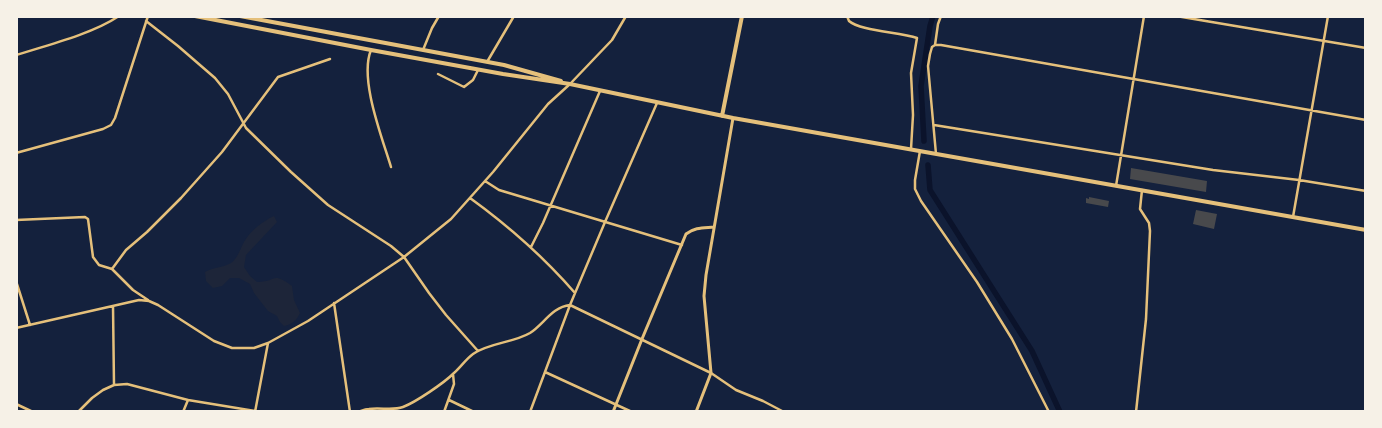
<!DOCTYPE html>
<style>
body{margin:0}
#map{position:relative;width:1382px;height:428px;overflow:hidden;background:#14213d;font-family:"Crimson Pro",serif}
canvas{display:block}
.frame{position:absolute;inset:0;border:18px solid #f6f1e7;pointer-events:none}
</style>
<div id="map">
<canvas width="1382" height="428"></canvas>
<div class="frame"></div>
</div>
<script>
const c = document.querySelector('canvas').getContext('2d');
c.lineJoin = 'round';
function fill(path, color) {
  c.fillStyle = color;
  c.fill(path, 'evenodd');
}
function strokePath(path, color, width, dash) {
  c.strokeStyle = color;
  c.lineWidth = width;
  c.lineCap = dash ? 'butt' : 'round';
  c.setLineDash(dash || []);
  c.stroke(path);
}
const green = new Path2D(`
 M274,216L277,222L246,255L244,267L250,276L257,282C278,282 271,271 292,286L294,300L300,313C296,321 293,324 284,326L280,322L277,316L268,311L254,293L250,284L239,278H230L222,286L213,288L206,281L205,272C213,267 223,268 231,263C238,258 240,249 244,242C250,231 263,221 274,216Z`);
const canal = new Path2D(`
 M924,141L921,86L930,26L933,16
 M928,165L930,190L1032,351L1060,412`);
const building = new Path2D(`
 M1131,168L1207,181L1206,192L1130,179Z
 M1089,197L1109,201L1108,207L1086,203V198L1089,199Z
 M1196,210L1217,214L1214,229L1193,224Z`);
const minor = new Path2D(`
 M847,16L849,21C860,31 900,32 917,38L911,73L913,115L911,149
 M1176,16L1366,48
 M146,21L178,46L215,78L228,94L246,128L291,172L328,205L391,246L404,257L429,293L446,315L478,351
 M935,45H941L1366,120
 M371,50C359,79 382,137 391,167
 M423,50L432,28L439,16
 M16,55C48,45 92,34 119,16
 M487,62L514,16
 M438,74L464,87L473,80L478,70
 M934,125L1213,170L1299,180L1366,191
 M920,151L915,180V189L921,201L977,282L1012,339L1049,412
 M16,153L103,129L111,125L115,118L148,16
 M936,154L928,66L930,54L932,47L935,45L938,24L941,16
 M485,181L499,190L682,245
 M1116,186L1144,16
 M470,198C510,227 542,255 575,293
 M1293,217L1328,16
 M16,220L85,217L88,219L93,257L99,265L112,269
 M531,247L543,223L600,91
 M112,269L126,250L147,232L181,198L222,152L278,77L330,59
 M112,269L133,290L148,300
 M16,281L30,325
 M334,303L350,412
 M113,306L114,385
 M16,328L139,300L149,301L158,305L214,341L232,348H254L268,343L308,321L404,257L451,219L493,172L548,104L570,84L612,40L626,16
 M545,372L632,412
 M449,400L474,412
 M16,404L33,412
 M78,412L92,398L103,390L114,385L127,384L188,400L261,412
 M183,412L188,400
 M255,412L268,343
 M358,412C361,411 365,409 369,409C380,407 392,411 403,407C416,402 444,383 454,373C461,367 466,359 473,354C488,343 513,343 530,333C544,324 552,307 570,305L711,373L736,390L763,401L784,412
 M444,412L454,384L453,374
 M530,412L570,305L605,222L657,103
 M1136,412L1146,319L1150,231L1149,223L1140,209L1142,190`);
const tertiary = new Path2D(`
 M613,412L642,339L686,234C695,227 704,228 714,227
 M696,412L711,373L704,296L706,275L733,118`);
const secondary = new Path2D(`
 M195,16L371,50L503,74L570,84L733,118L1366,230
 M240,16L504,65L561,81
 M722,116L742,16`);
fill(green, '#1d2539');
strokePath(canal, '#0b132b', 5.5);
fill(building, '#48494c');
strokePath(minor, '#e5c07b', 2.5);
strokePath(tertiary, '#e5c07b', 3);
strokePath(secondary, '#e5c07b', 4);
</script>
